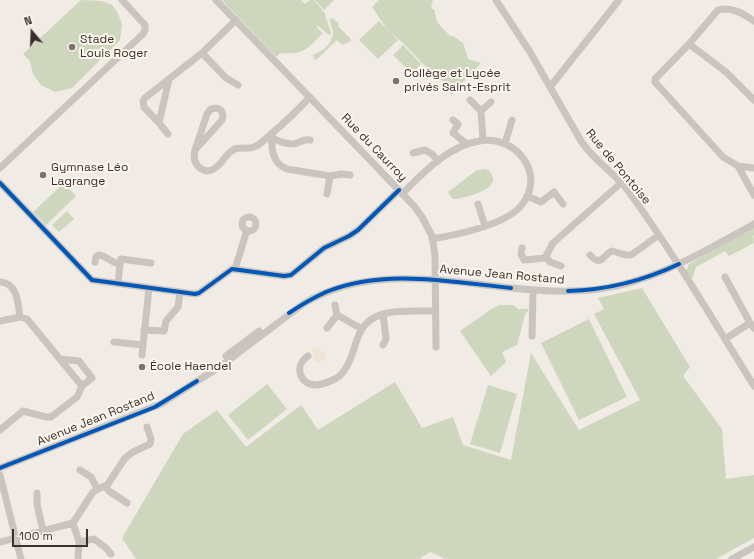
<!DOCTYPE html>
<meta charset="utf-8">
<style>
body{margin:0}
#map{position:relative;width:754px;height:559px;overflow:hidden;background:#f0ebe4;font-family:"Space Grotesk",sans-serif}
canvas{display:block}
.north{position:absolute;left:12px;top:12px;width:40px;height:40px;-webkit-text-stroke:3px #fbf6ed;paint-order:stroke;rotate:341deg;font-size:11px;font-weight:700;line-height:16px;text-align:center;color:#3a312a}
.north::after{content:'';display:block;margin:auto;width:14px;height:18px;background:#3a312a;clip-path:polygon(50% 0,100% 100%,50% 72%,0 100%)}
.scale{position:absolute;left:12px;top:529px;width:76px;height:18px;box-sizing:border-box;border:2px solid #3a312a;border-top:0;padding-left:5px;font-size:12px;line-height:14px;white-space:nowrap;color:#3a312a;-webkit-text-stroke:3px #fbf6ed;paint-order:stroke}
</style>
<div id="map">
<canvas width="754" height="559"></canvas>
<div class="north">N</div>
<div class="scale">100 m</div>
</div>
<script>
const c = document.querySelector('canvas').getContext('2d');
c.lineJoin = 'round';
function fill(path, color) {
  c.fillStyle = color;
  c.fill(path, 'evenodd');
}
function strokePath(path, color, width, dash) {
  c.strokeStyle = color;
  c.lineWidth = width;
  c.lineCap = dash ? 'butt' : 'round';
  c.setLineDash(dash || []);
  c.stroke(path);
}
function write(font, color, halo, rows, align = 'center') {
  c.font = font + ' "Space Grotesk",sans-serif';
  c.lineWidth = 4;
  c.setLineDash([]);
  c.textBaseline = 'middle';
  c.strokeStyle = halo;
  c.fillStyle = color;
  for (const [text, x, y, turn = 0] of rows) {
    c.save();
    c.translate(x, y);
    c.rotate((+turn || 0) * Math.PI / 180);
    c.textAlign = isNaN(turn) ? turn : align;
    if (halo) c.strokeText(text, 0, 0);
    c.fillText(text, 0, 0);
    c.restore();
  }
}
const green = new Path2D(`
 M81,0L102,1L112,5L118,13L122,25L120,40L72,88L55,92L41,85L33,74L30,61L23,54Z
 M222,0H301L305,4L310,0H314L324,12L331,33L329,35L317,25V28L323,33C307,49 304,55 281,53L276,57Z
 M315,0H334L324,10Z
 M379,0H432L433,2L431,4L432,9H434L437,22L450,36H453L463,43L468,59L481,63L451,95L444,82L433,74L404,44L387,29L372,7Z
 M333,18L339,24L338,26L350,38L351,41L342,45L337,40L316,60L314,59L313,55L324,49L329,44L333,35V31L329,19Z
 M379,21L398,40L378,59L359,40Z
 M403,45L421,64L412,74L393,55Z
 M485,169L489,170C490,172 493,176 493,179C494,191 462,199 453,199L448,192L477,170Z
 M64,183L76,196L46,225L33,212Z
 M67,211L74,219L59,232L52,225Z
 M754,227V235L753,236L754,243L729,256L725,251L696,267L693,277L691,278L686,271L689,264Z
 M642,288L690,367L683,376L722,429L726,479L754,475V538L716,559H446L430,552L419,559H136L122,538L183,434L217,410L246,447L301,405L318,430L395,382L422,428L453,417L463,445L511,460L531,353L579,430L640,400L594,314L604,309L598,298Z
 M500,305H513L518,309H529L525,315L517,345L502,352L506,362L491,376L460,331L493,308Z
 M589,319L627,397L579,420L541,343Z
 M267,384L287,409L248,440L228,415Z
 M488,385L517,394L500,453L470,444Z`);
const plaza = new Path2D(`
 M311,348H316L327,354L324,360L316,363Z`);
const minor = new Path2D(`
 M216,0L371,161L414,206L422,217L432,236L435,255L436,347
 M496,0L530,52L581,141C594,161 615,173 629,192C674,254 713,320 754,386
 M754,21C744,14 731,6 718,10L689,44L655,79V82L723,157L738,166L754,168
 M689,44L726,72L754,100
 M202,53L226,78L238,85
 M550,87L619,0
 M470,100L481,111L483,140
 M481,111L491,102
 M453,120L458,124L453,133L467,144
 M159,123L144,107L143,101L145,98L169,79
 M168,134L159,123L169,79L202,53L236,20
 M270,135C275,141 290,146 297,143C303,141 304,139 310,140
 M272,138C271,151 274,164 287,169L330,176L341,174L350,175
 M505,143L512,120
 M195,150L222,120C225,112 220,106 211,109L207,114L195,150C192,160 197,169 207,171C220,170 223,156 233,150C240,146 247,150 254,147C260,145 264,140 269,136C283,124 297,111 310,97
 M413,153L425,150L432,154L438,161
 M738,166L754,195
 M0,168L143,34L145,30V25L122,0
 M0,183L92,280L195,294L199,293L232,269L284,276L291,275L324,248L349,236L358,230L399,190
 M327,194L330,176
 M402,194C423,173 448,146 479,141C517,134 548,176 520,207C504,225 456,235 432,239
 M527,196L541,202L554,192L563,204
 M478,204L485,226
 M242 224a7 7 0 1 1 14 0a7 7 0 1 1-14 0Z
 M522,248L521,254L524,260L545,258L553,243L621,183
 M590,255C602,268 603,254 612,251L626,255H631L659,235
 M546,257L550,262L561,266
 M95,262L96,257L99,255C109,257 109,262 120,264L121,259L151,263
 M235,269L247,230
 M725,277L750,323L754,328
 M0,282C18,283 18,304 20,317
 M118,283L120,264
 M335,305L337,315
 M0,321L20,317L27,319L82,386
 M327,328L337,315L362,329
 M144,330L164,331L166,321L178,307L180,292
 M532,336L533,290
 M725,339L750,323
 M114,342L143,345
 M383,345L386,339L383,314
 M142,355L149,288
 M226,356L259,331
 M308,356C294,365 299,383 314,385C321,385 329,382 335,379C344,374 348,365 352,355C355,346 357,337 362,329C376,306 412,312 435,311
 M0,430L23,411L46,417H51L77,397L82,386L92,378L79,361L60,359
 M0,468L161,404L221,366L303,304C389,251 496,299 590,290C650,285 703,252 754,224
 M80,470L91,477L97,488
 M0,475L21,559
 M105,486L109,491L127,503
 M37,493V504L43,531
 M73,523L79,542L78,559
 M0,542L73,523L93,492L108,484L125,458L133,452L150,444L151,439L147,427
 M79,542L94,539L106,548L111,554
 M732,559L754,547`);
const cycleway = new Path2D(`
 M0,183L92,280L195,294L199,293L232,269L284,276L291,275L324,248L349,236L358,230L399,190
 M568,291C607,290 643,281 679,264
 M289,313C301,305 313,298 326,292C384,268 451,282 511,288
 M0,468L155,407L197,381`);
const markers = [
 [72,47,4,"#7a726b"],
 [396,81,4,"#7a726b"],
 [43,175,4,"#7a726b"],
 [142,367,4,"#7a726b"]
];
const poiNames = [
 ["Stade",80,40],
 ["Louis Roger",80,54],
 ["Collège et Lycée",404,74],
 ["privés Saint-Esprit",404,88],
 ["Gymnase Léo",51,168],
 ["Lagrange",51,182],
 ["École Haendel",150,367]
];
const streetNames = [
 ["Rue du Caurroy",374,148,46],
 ["Rue de Pontoise",618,167,50],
 ["Avenue Jean Rostand",502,275,5],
 ["Avenue Jean Rostand",96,419,-22]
];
fill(green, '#ced6be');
fill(plaza, '#eee4d4');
strokePath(minor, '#c9c4bd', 7);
strokePath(cycleway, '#0057b8', 4);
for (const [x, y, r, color] of markers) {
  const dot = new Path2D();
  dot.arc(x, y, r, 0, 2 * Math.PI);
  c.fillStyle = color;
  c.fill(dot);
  strokePath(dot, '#fbf6ed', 1.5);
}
write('12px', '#3a312a', '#fbf6ed', poiNames, 'left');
write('12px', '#3a312a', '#fbf6ed', streetNames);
</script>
